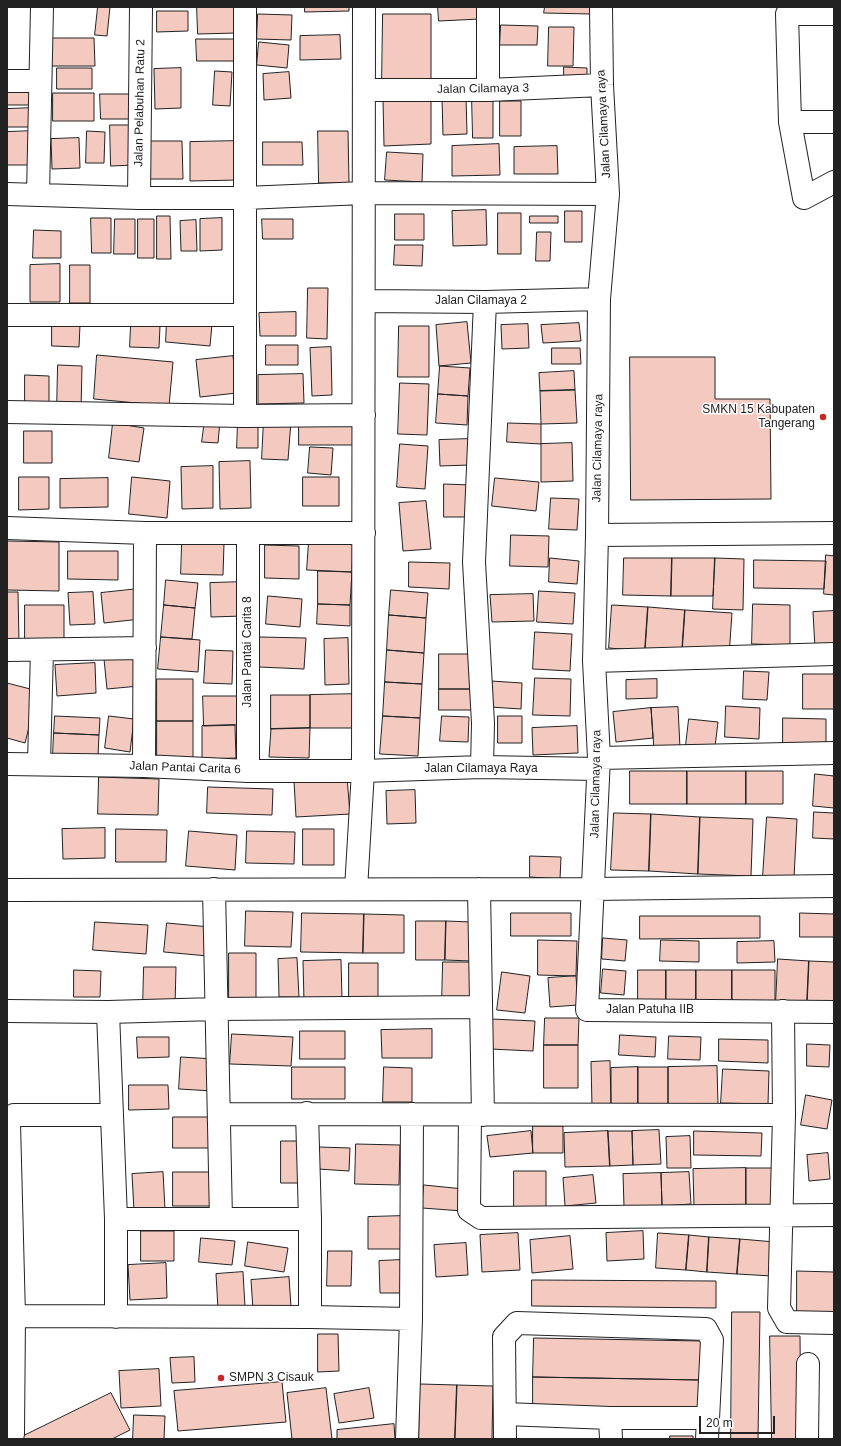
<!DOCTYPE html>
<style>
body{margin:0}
#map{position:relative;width:841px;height:1446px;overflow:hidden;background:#fff;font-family:Arial,sans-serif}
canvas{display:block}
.frame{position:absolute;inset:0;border:8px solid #222;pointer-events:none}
.scale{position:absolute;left:699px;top:1416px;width:76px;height:18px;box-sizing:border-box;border:2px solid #222;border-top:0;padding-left:5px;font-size:12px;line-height:14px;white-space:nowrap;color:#222;-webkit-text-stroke:3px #fff;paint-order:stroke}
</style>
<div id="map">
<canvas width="841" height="1446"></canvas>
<div class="frame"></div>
<div class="scale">20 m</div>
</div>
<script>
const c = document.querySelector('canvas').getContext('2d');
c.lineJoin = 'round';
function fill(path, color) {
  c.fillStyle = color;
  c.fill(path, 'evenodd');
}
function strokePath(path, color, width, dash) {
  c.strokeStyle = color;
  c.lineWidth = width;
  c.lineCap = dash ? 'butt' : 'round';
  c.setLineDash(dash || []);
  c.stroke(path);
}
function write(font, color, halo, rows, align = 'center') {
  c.font = font + ' Arial,sans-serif';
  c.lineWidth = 3;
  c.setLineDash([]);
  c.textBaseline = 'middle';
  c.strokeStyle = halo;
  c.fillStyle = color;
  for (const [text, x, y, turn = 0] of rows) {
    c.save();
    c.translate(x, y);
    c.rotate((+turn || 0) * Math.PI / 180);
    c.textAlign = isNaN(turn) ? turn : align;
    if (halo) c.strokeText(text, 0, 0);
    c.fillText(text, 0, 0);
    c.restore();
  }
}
const building = new Path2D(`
 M98,7H110L107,36L95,35Z
 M197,7H237V33L198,34Z
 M305,7H349V11L305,12Z
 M438,7H479L480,19L439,21Z
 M545,7H591V14L544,13Z
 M157,11H188V31L157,32Z
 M258,14L292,15L291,40L257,39Z
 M383,14H431V81H382Z
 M501,25L538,26L537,45H500Z
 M549,27H574L573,66H548Z
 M340,35L341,59L300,60V36Z
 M50,38H94L95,66H51Z
 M196,39H235V61H197Z
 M259,42L289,45L287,68L257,65Z
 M564,67L587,68V83H564Z
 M57,68H92V89H57Z
 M181,68V108L155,109L154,69Z
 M215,71L232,72L230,106L213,105Z
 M289,72L291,98L264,100L263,74Z
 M7,84L33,85V105H7Z
 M53,93H94V121H53Z
 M100,94H130V119H101Z
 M466,96L467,134L443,135L442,97Z
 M431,98V144L384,146L383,99Z
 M472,99H493V138H473Z
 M500,101H521V136H500Z
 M33,108V127H7V109Z
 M110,125H135V165L111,166Z
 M33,131V165H7V132Z
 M87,131L105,132L104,163H86Z
 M318,131H348L349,183H319Z
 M79,138L80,168L52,169L51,139Z
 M146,141H182L183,179H146Z
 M238,141V180L190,181V142Z
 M263,142H302L303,165H263Z
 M499,144L500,175L452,176V146Z
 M557,146L558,174H514V147Z
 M387,152L423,154L422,182L385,180Z
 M486,210L487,245L453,246L452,211Z
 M565,211H582V242H565Z
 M498,213H521V254H498Z
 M395,214H424V240H395Z
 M157,216H170L171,259H157Z
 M530,216H558V223H530Z
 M91,218H111V253H92Z
 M222,218V250L200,251V219Z
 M115,219H135V254H114Z
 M138,219H154V258H138Z
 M262,219H293V239H263Z
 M196,220L197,251H181L180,221Z
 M34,230L61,231V258H33Z
 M537,232H551L550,261H536Z
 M395,245H423L422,266L394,265Z
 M60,264V302H30V265Z
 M70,265H90V303H70Z
 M308,288H328L327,339L307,338Z
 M296,312V336H260L259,313Z
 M167,320L212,324L210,346L166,342Z
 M467,322L471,363L439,366L436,325Z
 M579,323L581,341L543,343L541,325Z
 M52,324L80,325L79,347L52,346Z
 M528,324L529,348L502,349L501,325Z
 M131,325L160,326L159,348L130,347Z
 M399,326H429V377H398Z
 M266,345H298V365H266Z
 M331,347L332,395L312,396L310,348Z
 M552,348H580L581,364H552Z
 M97,355L173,362L169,406L94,399Z
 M233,356L237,393L200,397L196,360Z
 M630,357H715V399H770L771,499L631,500Z
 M58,365L82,366L81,410L57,409Z
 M440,366L470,368L468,396L438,394Z
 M574,371L575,390L540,391L539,373Z
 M303,374L304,403L258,404V375Z
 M25,375L49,376V402H25Z
 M400,383L429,384L427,435L398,434Z
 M575,390L577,423L541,424L540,391Z
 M438,394L468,396L467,425L436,423Z
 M299,416H353V445H299Z
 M205,419L220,421L218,443L202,442Z
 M264,419L291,421L288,460L262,459Z
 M238,422L258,423V448H237Z
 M113,423L144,428L139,462L109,458Z
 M508,423L541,424V444L507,442Z
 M24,431H52V463H24Z
 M469,439L470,465L440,466L439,440Z
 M572,443L573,481L541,482V444Z
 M400,444L428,446L425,489L397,487Z
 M310,447L333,448L331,475L308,473Z
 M250,461L251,508L220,509L219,462Z
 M213,466V508L182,509L181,467Z
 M19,477H49V509L19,510Z
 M132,477L170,481L167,518L129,514Z
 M303,477H339V506H303Z
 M108,478V507L60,508V479Z
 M495,478L539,482L536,511L492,506Z
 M444,484L471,485V517H444Z
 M551,498L579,499L577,530L549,529Z
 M426,501L431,549L403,551L399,503Z
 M511,535L549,536L548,567L510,566Z
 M7,541L59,542V591L7,590Z
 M309,542L353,544L352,572L307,570Z
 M182,544H224L223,575L181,574Z
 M265,545L299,546V579L265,578Z
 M68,551H118V580L68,579Z
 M826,555L834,556V595L824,594Z
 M550,558L579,561L577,584L549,582Z
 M624,558H672L671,596L623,595Z
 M672,558H715L713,596H671Z
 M715,558L744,559L743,610L713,609Z
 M754,560L826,561L824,589L754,588Z
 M409,562L450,563L449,589L409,587Z
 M318,571L352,572L350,605L318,604Z
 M166,580L198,583L195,608L164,605Z
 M243,582V616L211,617L210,583Z
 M138,589L141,619L104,623L101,593Z
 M391,590L428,593L426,618L389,615Z
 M539,591L575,593L573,624L537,622Z
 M7,592H18L19,643H7Z
 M93,592L95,624L70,625L68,593Z
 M533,594L534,621L492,622L490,595Z
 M268,596L302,599L300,627L266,624Z
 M318,604L350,605V626L317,624Z
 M753,604L790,605V645L752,644Z
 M25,605H64V645H25Z
 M164,605L195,608L192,639L161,637Z
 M612,605L648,607L645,651L609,648Z
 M648,607L685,610L682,653L645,651Z
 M685,610L732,613L729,656L682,653Z
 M834,611V648L815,649L813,612Z
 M389,615L426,618L424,653L387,650Z
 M535,632L572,634L570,671L533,669Z
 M161,637L200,640L198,672L158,669Z
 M260,637L306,638L304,669L259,667Z
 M348,638L349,684L325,685L324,639Z
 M206,650L233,651L232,684L204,683Z
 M387,650L424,653L422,684L385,682Z
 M439,654H473V689H439Z
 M136,657L139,686L107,689L104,659Z
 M95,663L96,693L57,696L55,665Z
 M744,671L769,672L767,700L743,699Z
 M803,674H834V709H803Z
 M535,678L571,679L570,716L533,715Z
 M157,679H193V721H157Z
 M657,679V698L626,699V680Z
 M491,681L522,683L521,709L490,707Z
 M385,682L422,684L420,718L383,716Z
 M7,683L38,691L25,743L7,738Z
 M439,689H473V710H439Z
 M358,694V728H310V695Z
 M271,695H310V728L271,729Z
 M203,696H239L240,725L204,726Z
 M726,706L760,708L759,739L725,737Z
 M678,707L680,748L654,750L651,708Z
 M651,708L653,738L616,742L613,712Z
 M55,716L100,718L99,735L54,733Z
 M109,716L134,719L130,752L105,748Z
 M383,716L420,718L418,756L380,754Z
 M442,716L469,717L468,742L440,741Z
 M498,716H522V743H498Z
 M783,718L826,719V751L783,750Z
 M689,719L718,722L715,747L686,745Z
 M157,721H193V761H157Z
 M235,725L236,758L202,759V726Z
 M577,726L578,753L533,755L532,728Z
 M310,728L309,758L269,757L271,729Z
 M54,733L99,735L98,756L53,754Z
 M630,771H687V804H630Z
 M687,771H746V804H687Z
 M746,771H783V804H746Z
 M815,774L834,776V808L813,806Z
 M99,777L159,779L158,815L98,814Z
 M347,777L350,814L296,817L294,781Z
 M208,787L273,789L272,815L207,813Z
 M415,790L416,823L387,824L386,791Z
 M814,812L834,813V839L813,838Z
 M614,813L651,814L649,871L611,870Z
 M651,814L700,817L698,874L649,871Z
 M700,817L753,819L751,876L698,874Z
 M767,817L797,819L794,878L763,876Z
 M105,828V858L63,859L62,829Z
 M116,829L167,830L166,862H116Z
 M303,829H334V865H303Z
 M189,831L237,835L235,870L186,866Z
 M247,831L295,832L294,864L246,863Z
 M530,856L561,857L560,879L530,877Z
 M246,911L293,912L291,947L245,946Z
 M302,913L364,914L363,953L301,952Z
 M511,913H571V936H511Z
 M800,913L834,914V937H800Z
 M364,914L404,915V953H363Z
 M640,916H760V938L640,939Z
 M416,921H446L445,960H416Z
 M446,921L472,922L471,961L445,960Z
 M95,922L148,925L146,954L93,950Z
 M167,923L210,927L208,956L164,952Z
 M603,938L627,940L625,961L602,959Z
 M538,940L577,941L576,976L538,975Z
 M661,940L699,941V962L660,961Z
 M774,941L775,962L737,963V942Z
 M229,953H256V1006H229Z
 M297,958L299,997H279L278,959Z
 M778,959L809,961L807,1005L776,1003Z
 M341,960L342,1000L304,1002L303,961Z
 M809,961L834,962V1006L807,1005Z
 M443,962H475V1004H442Z
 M349,963H378V1005H349Z
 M144,967H176L175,1007L143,1006Z
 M603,969L626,971L624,995L601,993Z
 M74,970L101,971L100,997H74Z
 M638,970H666V1007H638Z
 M666,970H696V1007H666Z
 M696,970H732V1007H696Z
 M732,970H775V1007H732Z
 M502,972L530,976L525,1013L497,1010Z
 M576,976L578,1005L550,1007L548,978Z
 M545,1018H579L578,1045H544Z
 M491,1019L535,1021L533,1051L490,1049Z
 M432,1029V1058H382L381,1030Z
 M300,1031H345V1059H300Z
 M232,1034L293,1037L291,1066L230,1064Z
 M620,1035L656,1037L655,1057L619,1055Z
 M669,1036L701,1037L700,1060L668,1059Z
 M137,1037H169V1057L138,1058Z
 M719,1039L768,1040V1063L719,1061Z
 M807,1044L830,1045L829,1067L807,1066Z
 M544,1045H578V1088H544Z
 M181,1057L215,1059L213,1091L179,1089Z
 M610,1061L611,1107H592L591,1062Z
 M717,1066L718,1105L668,1106V1067Z
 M292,1067H345V1099H292Z
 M384,1067L412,1068V1102H383Z
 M638,1067H668V1106H638Z
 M638,1067V1106L611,1107V1068Z
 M723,1069L769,1071L768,1104L721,1103Z
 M129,1085H168L169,1109L129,1110Z
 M806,1095L832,1100L827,1129L801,1125Z
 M173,1117H212V1148H173Z
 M533,1126H563V1153H533Z
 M659,1130L661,1164L633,1165L632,1131Z
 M531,1131L533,1153L490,1157L487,1136Z
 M608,1131L610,1166L565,1167L564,1133Z
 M608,1131H632L633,1165L610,1166Z
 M694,1131L762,1133L761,1156L694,1155Z
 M690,1136L691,1168H667L666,1137Z
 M281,1141H307L306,1183H281Z
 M356,1144L400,1145L399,1185L355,1184Z
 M319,1147L350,1148L349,1171L318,1169Z
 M828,1153L830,1179L809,1181L807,1155Z
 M746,1168V1207L694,1208L693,1169Z
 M746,1168H777L778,1206L746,1207Z
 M514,1171H546V1208H514Z
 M163,1172L165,1209L134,1211L132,1174Z
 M173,1172H210V1206H173Z
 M689,1172L691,1204L662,1206L661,1173Z
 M661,1173L662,1206L624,1207L623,1174Z
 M593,1175L596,1203L565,1206L563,1178Z
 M424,1185L464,1189L463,1211L422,1208Z
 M403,1216L404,1249H368V1217Z
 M141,1231H174V1261H141Z
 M643,1231L644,1259L607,1261L606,1233Z
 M518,1233L520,1270L482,1272L480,1235Z
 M658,1233L689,1235L686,1270L656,1268Z
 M689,1235L709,1237L707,1272L686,1270Z
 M570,1236L573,1269L532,1273L530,1240Z
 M709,1237L740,1239L737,1274L707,1272Z
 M201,1238L235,1241L232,1265L199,1262Z
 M740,1239L775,1242L772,1276L737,1274Z
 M248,1242L288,1248L284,1272L245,1266Z
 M466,1243L468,1275L436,1277L434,1245Z
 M328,1251H352L351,1286H327Z
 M401,1260L402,1293H380L379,1261Z
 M166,1263L167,1298L130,1300L128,1265Z
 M797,1271L834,1272V1315L797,1314Z
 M243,1272L245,1307L218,1309L216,1274Z
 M289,1277L291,1307L253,1310L251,1280Z
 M532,1280L716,1281V1308L532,1306Z
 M732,1312H760L758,1439H731Z
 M318,1334H338L339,1371L318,1372Z
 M770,1336H800L801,1439H772Z
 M534,1338L701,1341L700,1380L533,1377Z
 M194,1357L195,1382L172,1383L170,1358Z
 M159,1369L161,1406L121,1408L119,1371Z
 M533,1377L700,1380V1410L533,1407Z
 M282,1382L286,1422L178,1431L174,1391Z
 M420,1384L457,1385L455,1439H419Z
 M457,1385L493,1386L492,1439H455Z
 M326,1388L332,1439H292L287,1393Z
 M369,1388L374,1418L339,1423L334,1394Z
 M111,1393L130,1430L112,1439H17Z
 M134,1415L165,1416L164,1439H133Z
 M394,1424L395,1439H337V1430Z
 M670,1436H693V1439H670Z`);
const minor = new Path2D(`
 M488,7V90
 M601,7L602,85L608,194L599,299L597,535L594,661L599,758L587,1010L834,1012
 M834,14H787L790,122L804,198L834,182
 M7,81H40
 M364,90H488L602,85
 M790,122H834
 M7,194L139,198H245L364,193L608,194
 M38,195L42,7
 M139,198L141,7
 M364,301L485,302L599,299
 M7,315H245
 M7,412L245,416L364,415
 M245,416V7
 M7,528L145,533H364
 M248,533V771
 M597,535L834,533
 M7,650L145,648
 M594,661L834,654
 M599,758L834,753
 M39,763L42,650
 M7,764L144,766L248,771H363L482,767L598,769
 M144,766L145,533
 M482,767L483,723L474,562L485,302
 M214,889L221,1219
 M356,889L363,771L364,7
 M479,889L483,1115
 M7,890L592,889L834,886
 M7,1011L108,1012L216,1009L480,1007
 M783,1011L784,1115L779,1308L787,1322L834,1323
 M108,1012L116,1219V1317
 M307,1113L310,1219V1317
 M219,1114L784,1115
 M470,1115L469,1210L481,1218L834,1215
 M116,1219H310
 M14,1316L310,1317L411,1319
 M505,1414L610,1418H707
 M610,1418L611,1439
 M13,1434L14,1316L9,1123L14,1115H111
 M407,1439L411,1319L412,1114
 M505,1439L504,1337L517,1323L706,1329L712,1340L707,1439
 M807,1439L808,1364`);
const markers = [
 [823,417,4,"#c62828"],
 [221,1378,4,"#c62828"]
];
const streetNames = [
 ["Jalan Cilamaya 3",483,89,-1],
 ["Jalan Pelabuhan Ratu 2",140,103,-89],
 ["Jalan Cilamaya raya",604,124,-93],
 ["Jalan Cilamaya 2",481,301],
 ["Jalan Cilamaya raya",598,448,-89],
 ["Jalan Pantai Carita 8",248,652,-90],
 ["Jalan Pantai Carita 6",185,768,2],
 ["Jalan Cilamaya Raya",481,769],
 ["Jalan Cilamaya raya",596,784,-89],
 ["Jalan Patuha IIB",650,1010]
];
const poiNames = [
 ["SMKN 15 Kabupaten",815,410],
 ["Tangerang",815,424],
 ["SMPN 3 Cisauk",229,1378,"left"]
];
fill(building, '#f3c9c0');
strokePath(building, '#222', 1);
strokePath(minor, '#222', 24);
strokePath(minor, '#fff', 22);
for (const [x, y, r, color] of markers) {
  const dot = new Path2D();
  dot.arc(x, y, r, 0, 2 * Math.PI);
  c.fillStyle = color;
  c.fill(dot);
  strokePath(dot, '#fff', 1.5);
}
write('12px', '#222', '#fff', streetNames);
write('12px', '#222', '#fff', poiNames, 'right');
</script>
